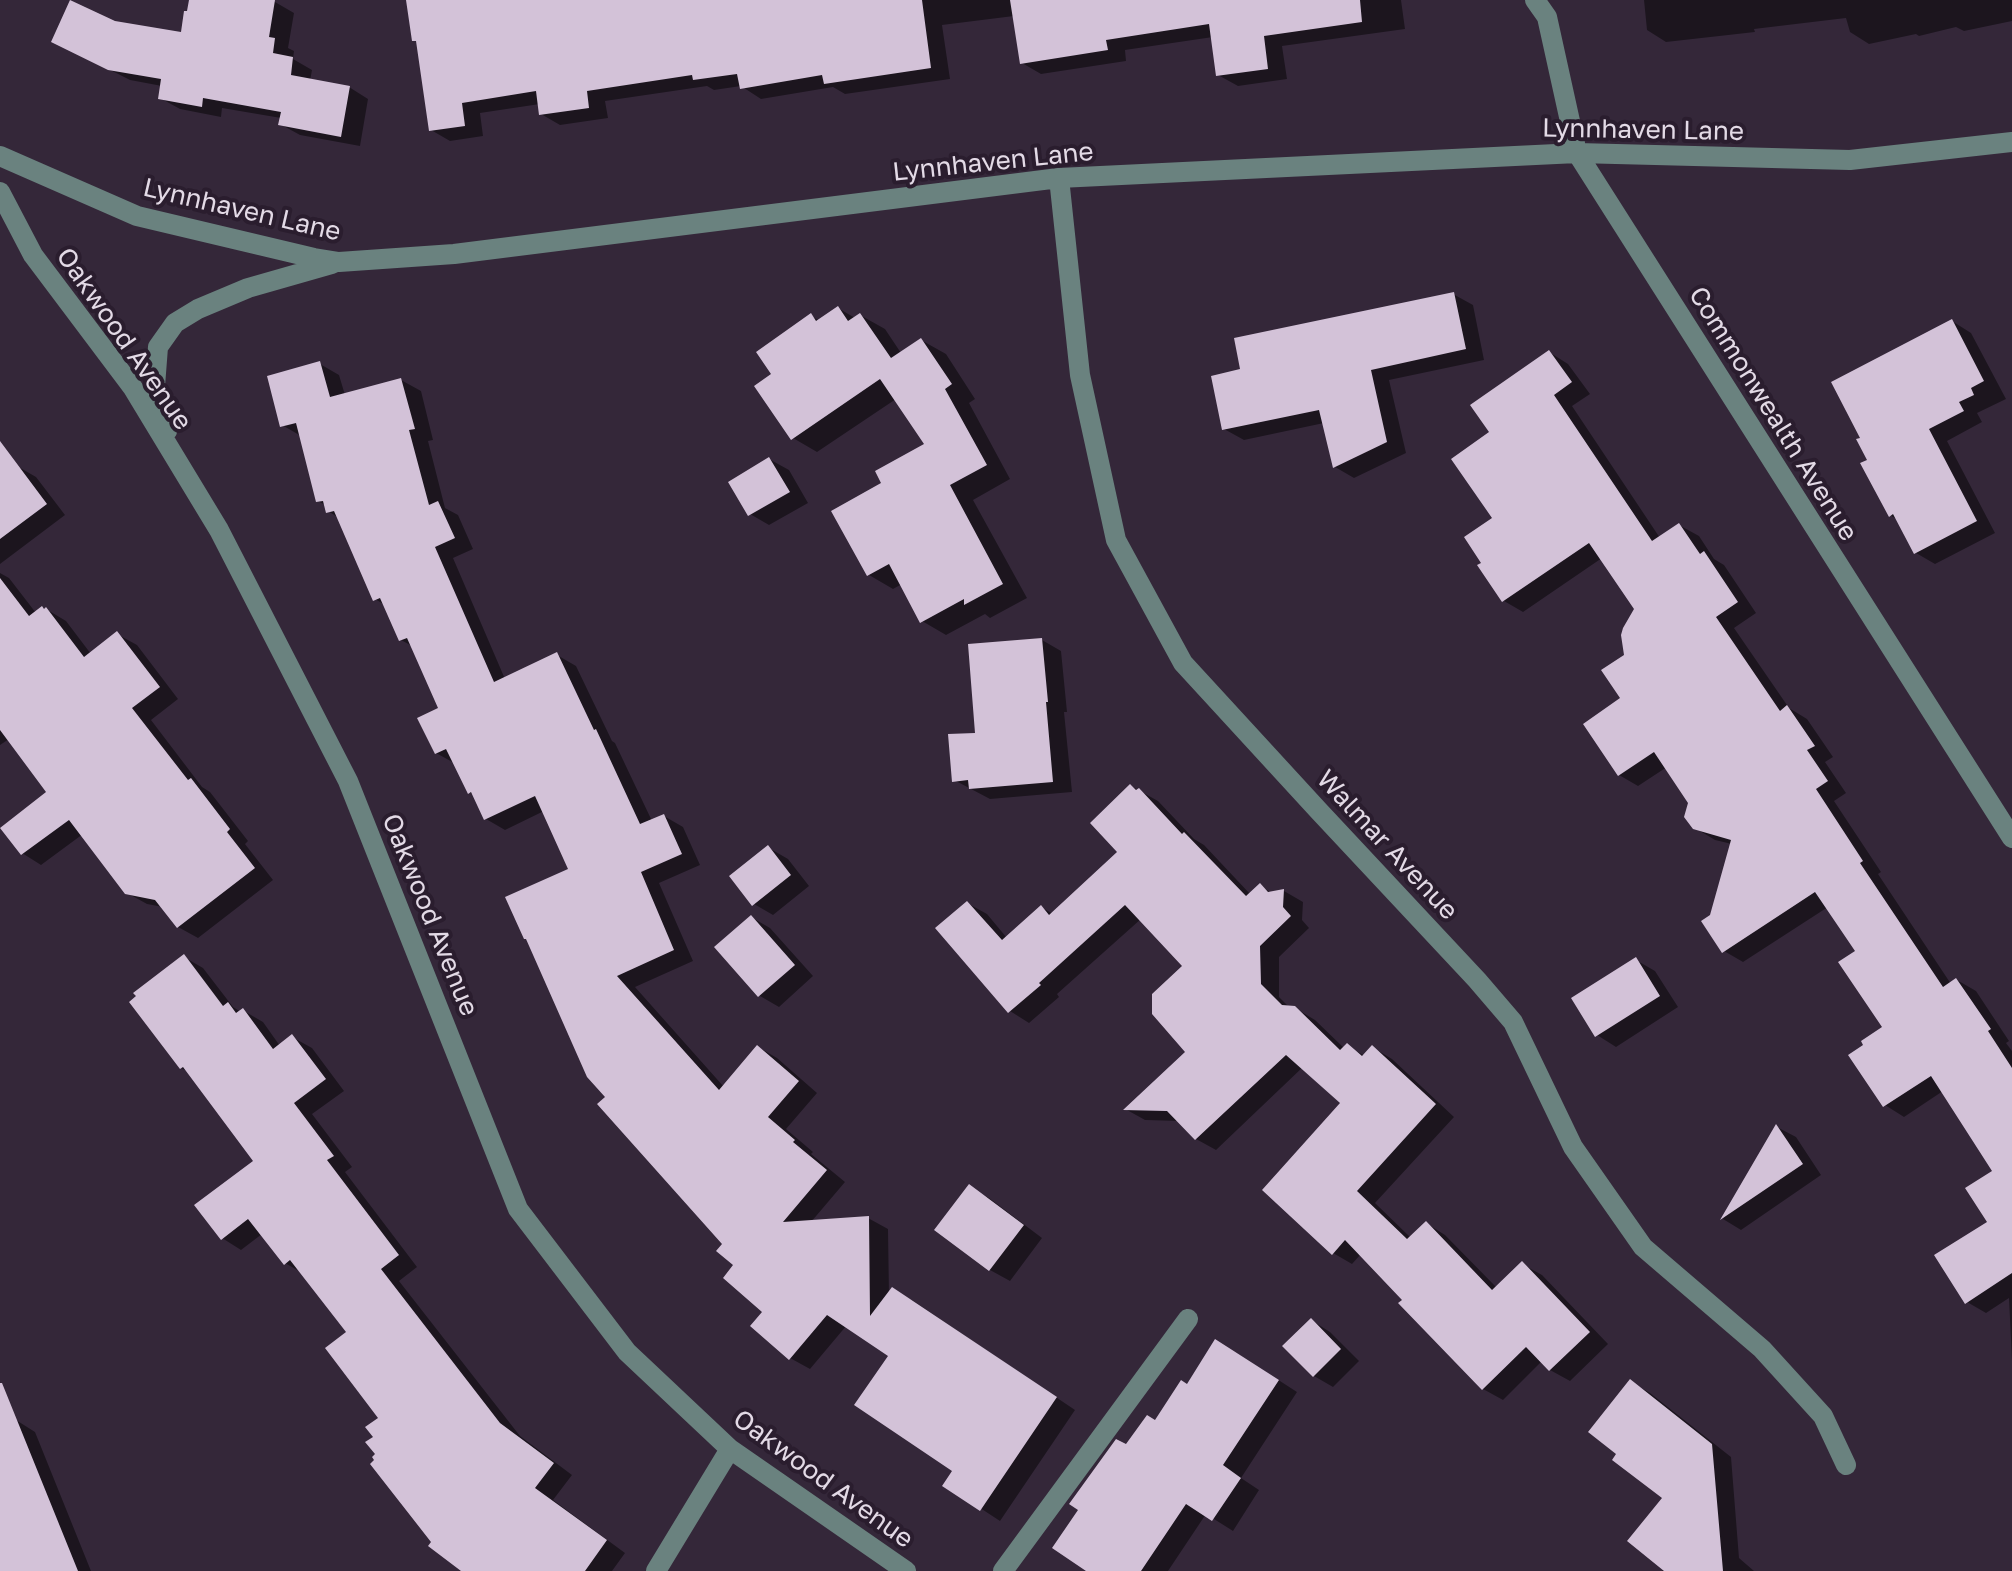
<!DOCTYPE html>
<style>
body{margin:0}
canvas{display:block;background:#342739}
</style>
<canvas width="2012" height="1571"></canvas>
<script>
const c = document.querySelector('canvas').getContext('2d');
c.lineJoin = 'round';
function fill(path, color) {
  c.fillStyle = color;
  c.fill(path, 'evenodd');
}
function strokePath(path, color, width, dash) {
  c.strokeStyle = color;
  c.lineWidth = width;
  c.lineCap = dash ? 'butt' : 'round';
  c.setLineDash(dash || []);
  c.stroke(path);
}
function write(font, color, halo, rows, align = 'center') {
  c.font = font + ' "Golos Text",sans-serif';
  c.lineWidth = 8;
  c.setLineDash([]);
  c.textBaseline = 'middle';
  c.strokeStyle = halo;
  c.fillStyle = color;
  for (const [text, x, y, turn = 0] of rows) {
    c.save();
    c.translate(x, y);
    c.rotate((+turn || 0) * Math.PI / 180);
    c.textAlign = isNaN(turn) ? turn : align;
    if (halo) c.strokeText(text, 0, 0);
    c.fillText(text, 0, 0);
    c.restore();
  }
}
const shadow = new Path2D(`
 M191,0H261L275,2L294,13L288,48L294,51L293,59L312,70L310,81L349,87L368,99L360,146L300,135L280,124L281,118L222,108L221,117L180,109L160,98L162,86L130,80L53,41L115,23L182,34L189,13Z
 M408,0H1401L1405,29L1282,46L1287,79L1238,86L1218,75L1213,37L1125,50L1126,61L1041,74L1022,63L1014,16L942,25L950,79L845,94L833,87L761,99L741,86L714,90L707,86L605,101L608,118L560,125L541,114L540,104L480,113L483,136L450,141L431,130L418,43L414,40Z
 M1644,0H2012V21L1964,31L1956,27L1919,36L1916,34L1869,44L1850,32L1846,18L1754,29L1755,32L1666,42L1647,30Z
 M1453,294L1473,305L1484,360L1389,380L1406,453L1354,478L1335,467L1324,423L1244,440L1224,429L1242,371Z
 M838,308L855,318L860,315L885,329L901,353L921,340L946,354L975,399L969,403L1010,479L973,500L1027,598L990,618L985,614L946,635L922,621L902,584L893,589L869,575L884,484L927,445L896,399L817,452L793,438L774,375L811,316L820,321Z
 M1952,321L1971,333L2006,399L1977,413L1982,422L1947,441L1995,533L1935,564L1916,553L1898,520L1890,515L1870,461Z
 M1549,352L1568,364L1590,394L1572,406L1660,538L1679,525L1699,536L1714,559L1724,565L1756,613L1734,628L1789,708L1807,719L1833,757L1825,762L1846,793L1834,801L1881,872L1878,874L1951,984L1957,980L1976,991L2009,1041L2006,1043L2012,1051V1361L2009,1298L1986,1313L1967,1302L1989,1222L1995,1171L1943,1091L1904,1117L1885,1105V1028L1858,951L1828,907L1743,962L1724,951L1712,916L1732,844L1715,840L1695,828L1690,802L1667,767L1638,786L1619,775L1626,656L1636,609L1602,558L1523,612L1504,601L1484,563L1494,519L1492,433Z
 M320,364L339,375L345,395L401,380L421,391L433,440L428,441L445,508L458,515L473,549L453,558L505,679L557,655L576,666L612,741L615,743L652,821L664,816L683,827L700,865L659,883L693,961L635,987L724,1087L758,1047L777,1058L817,1093L786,1129L813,1152L811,1154L845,1182L811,1222L868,1218L888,1229L889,1295L912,1300L1075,1410L1000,1521L945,1485L955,1470L891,1355L847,1325L810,1369L790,1358L765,1312L725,1244L607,1097L571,870L544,811L505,830L486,819L475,796L469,792L456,764L436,753L440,709L412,646L401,640L385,605L375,599L339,518L328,511L325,505L318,501L301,436L282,425Z
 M0,452L17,466L36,477L65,515L0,564Z
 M769,459L789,470L808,503L769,525L750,514Z
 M0,573L9,578L36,613L46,609L66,621L91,654L117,634L137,645L178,699L151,720L202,787L210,792L248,841L245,844L273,880L198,938L178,927L163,907L147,904L127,893L83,834L41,865L22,853L49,792L9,739L0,745Z
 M1042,640L1061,651L1067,712H1064L1072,792L990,799L954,780L977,734Z
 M1131,786L1158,801L1194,839L1204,845L1251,895L1260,886L1272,893L1284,891L1303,902L1302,920L1309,928L1279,957V997L1290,1008H1295L1315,1020L1344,1048L1347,1046L1365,1056L1372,1047L1392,1059L1454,1117L1375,1203L1411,1238L1426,1223L1445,1235L1497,1288L1522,1264L1542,1275L1608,1344L1570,1381L1550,1370L1542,1361L1503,1400L1483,1389L1405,1300L1361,1254L1352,1264L1333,1253L1343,1103L1303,1067L1216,1150L1196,1139L1179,1121L1145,1120L1127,1110L1188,1052L1185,966L1141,919L1057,994L1059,997L1029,1023L1010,1011L967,903L987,914L1007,938L1041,907L1053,914L1120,852Z
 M769,848L788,859L809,886L773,915L754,904Z
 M751,917L770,928L813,976L779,1007L760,996L716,947Z
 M184,957L203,968L233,1007L241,1012L244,1011L263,1022L280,1046L292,1037L312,1048L344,1091L312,1114L352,1167L345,1172L417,1267L399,1281L520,1436L572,1475L553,1500L625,1553L612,1571H465L433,1542L378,1454L376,1437L380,1418L348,1332L304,1274L285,1263L262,1234L241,1250L222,1238L256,1161L191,1073L181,1068Z
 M1636,960L1655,971L1678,1007L1616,1047L1597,1035Z
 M1777,1127L1796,1137L1821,1175L1741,1230L1723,1219Z
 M969,1187L989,1198L1042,1238L1010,1281L990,1270L937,1230Z
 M1311,1320L1330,1332L1359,1361L1333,1387L1314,1376Z
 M1235,1352L1297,1392L1241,1478L1259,1490L1233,1531L1206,1514L1168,1571H1090L1127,1446L1156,1422L1188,1386Z
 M1631,1382L1650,1393L1731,1457L1739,1558L1754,1571H1662L1664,1569L1665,1498L1619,1454Z
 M16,1420L35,1432L91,1571H0V1427Z`);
const building = new Path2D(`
 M70,0L115,21L181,32L184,11H187L189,0H275L269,37L275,38L273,53L293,57L291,75L350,86L341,137L278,125L281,112L203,98L202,107L158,99L161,79L108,70L51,42Z
 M406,0H922L931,68L824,84L822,75L740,89L737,74L693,80L692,75L587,91L589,108L539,115L536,91L462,103L465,126L429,131L416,41H412Z
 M1010,0H1360L1362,22L1264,36L1268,69L1216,76L1209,24L1106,40L1108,50L1020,64Z
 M1454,292L1466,349L1371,370L1387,442L1333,468L1319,410L1222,430L1211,376L1240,369L1234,338Z
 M838,306L848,321L860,313L891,358L921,338L952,384L945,389L987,465L950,485L1003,584L964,605V599L920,623L889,564L867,576L831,511L881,483L875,471L924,444L880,379L791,440L754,386L771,374L756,352L811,313L816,321Z
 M1952,319L1984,381L1971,388L1974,395L1959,402L1964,411L1929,429L1977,521L1914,554L1893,514L1889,517L1860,463L1867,460L1856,439L1860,438L1831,382Z
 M1549,350L1572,382L1554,395L1652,541L1679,523L1700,554L1704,551L1738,602L1716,617L1780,711L1787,705L1815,746L1807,750L1828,781L1816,789L1863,861L1860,863L1943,987L1956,978L1991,1029L1988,1031L2012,1068V1273L1965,1304L1934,1255L1987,1222L1965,1188L1992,1171L1931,1076L1883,1107L1848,1055L1863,1045L1861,1041L1882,1027L1838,962L1855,951L1815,892L1722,953L1701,921L1710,915L1731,840L1693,829L1684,817L1688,803L1654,752L1618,776L1583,724L1620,698L1601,670L1624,655L1621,635L1623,628L1634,609L1589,543L1502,602L1477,565L1481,563L1464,537L1492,518L1451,459L1489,432L1470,405Z
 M320,361L330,397L401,378L415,429L409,430L429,505L438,501L455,538L435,547L494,682L557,652L594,730L596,729L640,824L664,814L682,854L641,872L674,950L617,976L719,1090L757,1045L799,1081L768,1117L795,1140L793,1142L827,1170L783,1222L869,1216L870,1316L892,1287L1057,1397L980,1511L942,1486L952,1471L854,1405L888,1356L827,1315L789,1360L750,1326L762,1312L723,1278L733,1265L716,1251L722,1244L597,1104L605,1097L587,1077L526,939H524L505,897L568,869L535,796L484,820L471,792L468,794L446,749L435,754L417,718L438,708L407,638L399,641L380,598L373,601L334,511L326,513L323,501L316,502L296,423L280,427L267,376Z
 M0,441L47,504L0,539Z
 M769,457L790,492L748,516L728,482Z
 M0,578L29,616L42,606L44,609L46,607L84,657L117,631L160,687L132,708L188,780L191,778L230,829L227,832L255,868L177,928L155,900L125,894L69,820L21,855L0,828L46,792L0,730Z
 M1042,638L1048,702H1046L1053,782L969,789L968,780L952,782L948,734L975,733L968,644Z
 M1130,784L1136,790L1139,788L1182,834L1184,832L1246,896L1260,883L1268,892L1284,889L1283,907L1291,916L1260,946L1261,984L1282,1005L1295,1006L1340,1050L1347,1043L1362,1056L1372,1045L1436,1104L1357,1191L1407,1239L1426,1221L1492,1290L1522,1261L1590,1332L1549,1371L1526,1347L1482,1390L1398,1303L1402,1300L1345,1240L1332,1255L1262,1190L1340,1103L1286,1055L1195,1140L1167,1111L1123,1110L1185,1052L1152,1014V994L1182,966L1125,905L1039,983L1041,985L1008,1013L935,928L967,901L1002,940L1041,905L1049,915L1117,852L1090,823Z
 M768,845L791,875L752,906L729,876Z
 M751,915L795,965L758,997L714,947Z
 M184,954L223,1006L228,1002L236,1013L243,1008L273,1049L292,1034L326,1079L294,1103L334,1156L327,1160L399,1255L381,1269L500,1423L554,1463L535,1488L607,1540L585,1571H461L428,1546L431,1542L370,1464L374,1460L372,1457L375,1454L365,1442L373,1437L365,1427L378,1418L325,1348L346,1332L290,1260L284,1265L248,1219L221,1240L194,1205L253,1161L183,1067L180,1069L129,1002L136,996L133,993Z
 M1636,957L1660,996L1595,1037L1571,998Z
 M1776,1124L1803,1164L1720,1220Z
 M969,1184L1024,1225L989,1271L934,1230Z
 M1311,1318L1341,1349L1313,1377L1282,1346Z
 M1215,1339L1279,1380L1223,1465L1241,1478L1212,1521L1186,1504L1141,1571H1086L1052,1548L1078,1510L1069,1504L1116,1439L1126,1444L1147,1415L1155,1420L1181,1380L1187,1384Z
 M1630,1379L1712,1444L1723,1571H1664L1627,1541L1662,1498L1612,1460L1616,1454L1588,1432Z
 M0,1383H2L78,1571H0Z`);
const minor = new Path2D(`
 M1535,0L1547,17L1577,153L2012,838
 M0,156L137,216L314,258L339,262L454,254L1059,178L1577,153L1850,160L2012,142
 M1059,178L1080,375L1116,540L1183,663L1318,810L1477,980L1513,1022L1573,1147L1643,1247L1762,1349L1823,1416L1846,1465
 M0,192L33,255L133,388L219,530L348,781L518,1209L627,1352L730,1449L906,1571
 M167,431L155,386L158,347L175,323L198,309L248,288L332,264
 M656,1571L730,1449
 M1003,1571L1188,1319`);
const streetNames = [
 ["Lynnhaven Lane",1643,130,1],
 ["Lynnhaven Lane",993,162,-6],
 ["Lynnhaven Lane",242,210,13],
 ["Oakwood Avenue",124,339,55],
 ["Commonwealth Avenue",1773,414,58],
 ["Walmar Avenue",1387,845,47],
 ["Oakwood Avenue",430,915,68],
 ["Oakwood Avenue",823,1479,36]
];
fill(shadow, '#0007');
fill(building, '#d3c2d8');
strokePath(minor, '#6a827f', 20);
write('26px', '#e3dae6', '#2a1d2e', streetNames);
</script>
